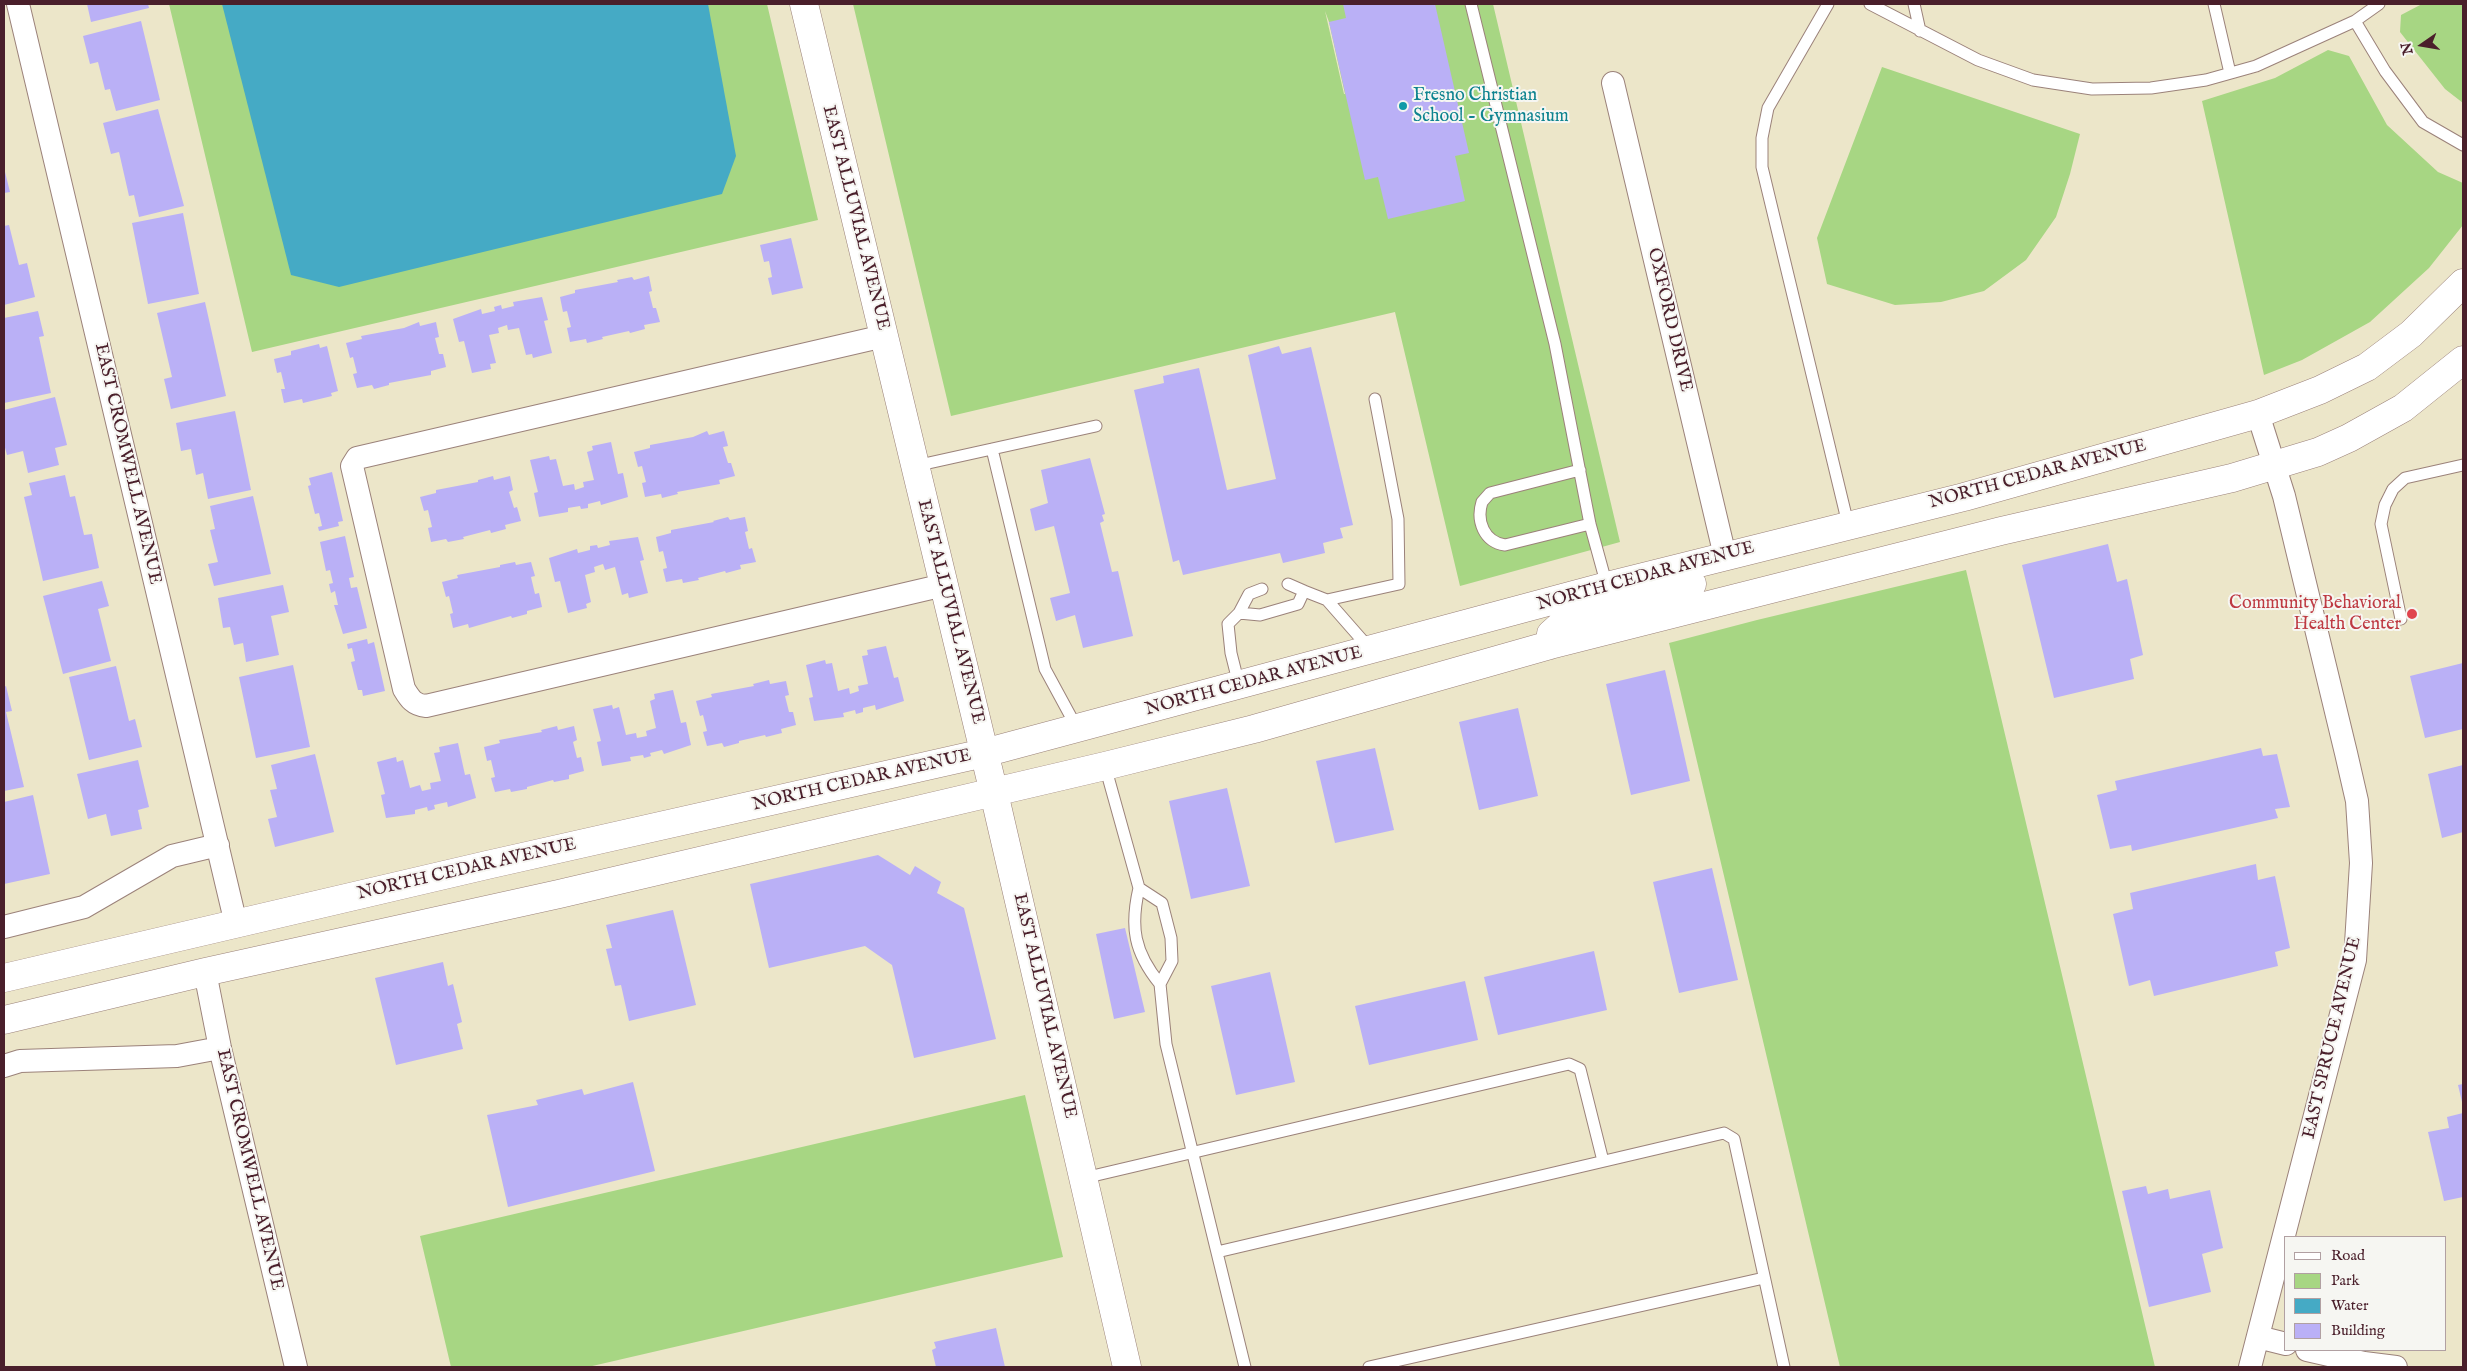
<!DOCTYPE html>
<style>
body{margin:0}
#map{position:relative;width:2467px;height:1371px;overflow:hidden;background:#ece6c9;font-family:"IM FELL English",serif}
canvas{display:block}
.frame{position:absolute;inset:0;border:5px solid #4a1f2b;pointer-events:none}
.legend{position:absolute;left:2284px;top:1236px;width:162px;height:115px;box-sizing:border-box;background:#f6f6f2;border:1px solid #b1a0a2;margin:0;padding:6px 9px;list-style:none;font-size:15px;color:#4a1f2b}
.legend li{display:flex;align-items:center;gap:10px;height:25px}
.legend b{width:25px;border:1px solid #b1a0a2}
.north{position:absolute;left:2397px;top:20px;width:50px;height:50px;-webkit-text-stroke:4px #f6f6f2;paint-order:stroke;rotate:257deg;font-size:14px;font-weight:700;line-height:20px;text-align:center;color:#4a1f2b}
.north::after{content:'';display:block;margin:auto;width:18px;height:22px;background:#4a1f2b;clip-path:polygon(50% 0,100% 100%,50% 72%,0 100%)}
</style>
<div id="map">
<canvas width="2467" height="1371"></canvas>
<div class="frame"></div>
<ul class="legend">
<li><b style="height:6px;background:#fff"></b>Road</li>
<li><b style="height:14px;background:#a7d683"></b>Park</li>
<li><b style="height:14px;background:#45aac5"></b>Water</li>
<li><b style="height:14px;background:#bab0f6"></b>Building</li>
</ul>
<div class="north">N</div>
</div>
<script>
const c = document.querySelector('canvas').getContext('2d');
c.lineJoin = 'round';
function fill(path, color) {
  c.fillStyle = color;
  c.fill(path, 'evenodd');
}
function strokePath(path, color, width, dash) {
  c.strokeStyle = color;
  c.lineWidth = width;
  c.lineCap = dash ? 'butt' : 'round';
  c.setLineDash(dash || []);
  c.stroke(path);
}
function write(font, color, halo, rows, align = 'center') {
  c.font = font + ' "IM FELL English",serif';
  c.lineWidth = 4;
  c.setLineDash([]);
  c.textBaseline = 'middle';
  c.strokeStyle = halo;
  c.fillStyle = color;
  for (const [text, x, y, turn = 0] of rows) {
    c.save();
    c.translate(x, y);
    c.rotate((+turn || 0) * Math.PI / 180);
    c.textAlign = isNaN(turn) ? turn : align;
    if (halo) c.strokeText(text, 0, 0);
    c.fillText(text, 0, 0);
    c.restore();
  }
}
const green = new Path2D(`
 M169,4H767L818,220L252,352Z
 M853,4H1493L1620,542L1460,586L1395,312L951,416ZM1325,11L1329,22L1345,94H1344Z
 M2422,4H2463V103L2445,89L2400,32L2401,15Z
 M2328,50L2349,56L2387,125L2438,172L2463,183V225L2429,268L2370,322L2302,360L2264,375L2202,101L2275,78Z
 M1882,67L2080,134L2070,174L2056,217L2026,260L1984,291L1941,302L1895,305L1827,284L1817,238Z
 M1966,570L2155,1367H1840L1669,643L1757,620Z
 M1025,1095L1063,1257L588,1367H451L420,1236Z`);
const water = new Path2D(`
 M222,4H708L736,156L722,194L339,287L291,275Z`);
const building = new Path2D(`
 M87,4H148L149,8L91,22Z
 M1343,4H1435L1469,153L1455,156L1465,201L1388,219L1378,177L1365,180L1329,22L1346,18Z
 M141,21L160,100L116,111L110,89L105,90L98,62L90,64L83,36Z
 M158,109L184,206L139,217L134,195L129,196L119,152L111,154L103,123Z
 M4,168L10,192L4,193Z
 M183,213L199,294L148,304L132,223Z
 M9,225L19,265L27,263L35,297L4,305V226Z
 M791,238L803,288L772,295L768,278L772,277L769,261L764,262L760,245Z
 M649,276L652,291L649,292L653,308H656L660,322L644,325L645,329L630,333L629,331L602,337L603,339L587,343L586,339L570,342L567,328L571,327L567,311L563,312L560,297L575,293V290L618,282L617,280L632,277L634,280Z
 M542,297L548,320L544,321L552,353L533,358L532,354L526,355L519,328L508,330L507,325L498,328L499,333L489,335L496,363L490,364L491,369L472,373L464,341L459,342L453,319L481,309L482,314L495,311L494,307L501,305L502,309L514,306L513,302Z
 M205,302L226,396L171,409L164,379L172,377L157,313Z
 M38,311L44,336L39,337L51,393L4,403V318Z
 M419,322L420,326L436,322L439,337L435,338L439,354H443L446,367L431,371V375L389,383V385L374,389L372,385L357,388L353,374L357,373L353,357L350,358L346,343L362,339L361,336L404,328Z
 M319,344L320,348L327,346L338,391L331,393L332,396L303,403L302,399L284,403L281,389H285L281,372L277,373L274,359L291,355V351Z
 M1279,346L1282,354L1311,347L1353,525L1340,528L1343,538L1323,543L1325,553L1283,563L1280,553L1183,575L1179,560L1173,562L1134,390L1164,383L1163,376L1199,368L1227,490L1276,479L1248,355Z
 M55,397L67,445L55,448L59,465L28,473L23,451L7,455L4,444V410Z
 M235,411L251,490L208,499L203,473L196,475L191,449L181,451L176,423Z
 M707,431L709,435L724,431L728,446L723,447L728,463H731L735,476L719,480L720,484L677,492L678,494L662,498L661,494L645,497L642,483L646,482L642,466L638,467L634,452L650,448V445L693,437Z
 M611,442L618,474L623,473L628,497L601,505L600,501L588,504V508L581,509L580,506L568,508V512L539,517L534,493L538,492L530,460L549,456L550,460L556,459L563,486L574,484L575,490L584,487L583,482L594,480L587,452L593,450L592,446Z
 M1090,458L1105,514L1102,515L1104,521L1100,523L1112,572L1118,571L1133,636L1083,648L1075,615L1056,621L1050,598L1070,593L1054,526L1035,531L1030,509L1048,503L1041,470Z
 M332,472L343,521L338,522L339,526L319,531L318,527L322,526L319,513L315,514L308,486L311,485L309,478Z
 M65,475L70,497L75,496L84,535L92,534L99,568L43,581L24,497L32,495L29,483Z
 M493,476L494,480L510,476L513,490L509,492L514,508L517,507L521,521L505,525L506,529L491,533L490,530L463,537L464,539L448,542L446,539L431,542L428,528L432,527L428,510L424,511L420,497L436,493V490L478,482V480Z
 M253,496L271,574L214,586L208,564L218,562L210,530L215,529L210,506Z
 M728,517L730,520L745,517L748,531L745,532L749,549L752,548L756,562L740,565L741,569L726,573L725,571L698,578L699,580L683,583L682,579L666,582L663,569L667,568L663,551L659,552L656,537L671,533V530L714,522L713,521Z
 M345,536L354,577L349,578L351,588L357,587L367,628L343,634L334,605H338L335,591L331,593L329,584L333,583L330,570L326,571L320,542Z
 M638,537L644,560L640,561L648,593L629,598L628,593L622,595L615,567L605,570L603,564L594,567L595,572L585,575L591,602L586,604L587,608L568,613L560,581L555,582L549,558L577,549L578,553L590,550V546L597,545L598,548L610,545L609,541Z
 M2108,544L2117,582L2127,579L2143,655L2130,659L2134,679L2054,698L2022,565Z
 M515,562L516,565L531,562L535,576L531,577L535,594L539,593L542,607L527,611V614L512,618L511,616L469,628L468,624L453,628L450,614L453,613L449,596L446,597L442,582L458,578L457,575L500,567V565Z
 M102,581L109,606L98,609L111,661L63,674L43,596Z
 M283,585L289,612L271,616L279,655L246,662L243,643L234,645L230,627L223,628L218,598Z
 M367,639L368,644L374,642L385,691L363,696L362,690H358L351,662L355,661L352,648L348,649L347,644Z
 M886,646L894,678L898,677L904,701L876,710L875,705L863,708V712L856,714L855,710L843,713L844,717L814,721L809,698L813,697L806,665L825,660L826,664L832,663L838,691L849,688L850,694L859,691L858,686L868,684L862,656L868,655L867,650Z
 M2463,663V729L2425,738L2410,676Z
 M293,665L310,747L256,758L239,677Z
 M116,666L129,721L135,719L142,747L89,760L69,677Z
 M1665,670L1690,781L1631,795L1606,684Z
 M769,680L770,684L786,681L789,695L785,696L789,712H793L796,725L781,729L782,733L766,737L765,735L739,741V743L724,747L722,743L707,746L703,732L707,731L703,715L700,716L696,701L712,697L711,694L754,686L753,684Z
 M6,686L12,711L6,712L24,787L4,791V687Z
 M673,690L681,723L686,722L691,745L664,754L662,750L650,753L651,756L644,758L643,755L630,757L631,761L602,766L597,742L601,741L593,709L612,705L613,709L619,707L626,735L636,733L637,738L647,736L646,731L656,728L650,701L655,699L654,694Z
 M1518,708L1538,796L1479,810L1459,722Z
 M557,726L558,730L574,726L577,740L573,742L577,758L581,757L584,771L569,775V779L554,782L553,780L527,787V789L511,792L510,789L495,792L491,778L495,777L491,760L487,761L484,747L500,743L499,740L542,732L541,730Z
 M458,743L465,775L470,774L476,798L448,807L447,802L434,805L435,809L428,811L427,807L415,810V814L386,818L381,795L385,794L377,762L396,757L397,762L403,760L410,788L420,785L422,791L431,789L430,783L441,781L434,753L440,752L439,747Z
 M1375,748L1394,830L1335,843L1316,761Z
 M2261,748L2263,756L2277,754L2290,807L2275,809L2278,818L2132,851L2131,845L2110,849L2097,795L2117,790L2115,781Z
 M315,754L334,832L275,847L268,819L277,817L270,790L277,789L271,765Z
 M138,760L149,807L138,810L142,829L111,836L106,814L88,819L77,774Z
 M2463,765V832L2442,838L2428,774Z
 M1227,788L1250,886L1191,899L1169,801Z
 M33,795L50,874L4,884V802Z
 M878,855L910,875L915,866L941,882L937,893L964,908L996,1039L914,1058L892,965L865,946L769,968L750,884Z
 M2256,864L2258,880L2275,876L2290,948L2275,952L2278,966L2154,996L2150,980L2129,986L2113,914L2133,909L2130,893Z
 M1712,868L1738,980L1679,993L1653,882Z
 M673,910L696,1005L629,1021L621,985L615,986L606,949L612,948L606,925Z
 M1125,928L1145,1012L1114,1019L1096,934Z
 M1594,951L1607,1010L1498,1035L1484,977Z
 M443,962L448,986L453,984L462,1022L457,1024L463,1049L396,1065L375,978Z
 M1270,972L1295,1082L1236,1095L1211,986Z
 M1465,981L1478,1040L1369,1065L1355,1006Z
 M633,1082L655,1171L508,1207L487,1115L538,1105L536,1100L582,1089L584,1095Z
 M2463,1084V1102H2462L2458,1085Z
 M2463,1113V1197L2444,1201L2428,1132L2449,1128L2447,1117Z
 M2146,1186L2148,1194L2168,1189L2170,1199L2210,1190L2223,1248L2202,1254L2211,1292L2149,1307L2122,1191Z
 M996,1328L1005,1367H936L932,1350L936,1348L934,1342Z`);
const service = new Path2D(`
 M1471,4L1555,344L1590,524L1607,586
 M1828,4L1768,108L1762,138V167L1848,524
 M1870,4L1978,60L2033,80L2092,89L2151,88L2206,80L2256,66L2355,21
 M1914,4L1920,31
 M2214,4L2230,73
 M2379,4L2355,21L2385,71L2423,122L2463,145
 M992,449L1045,669L1077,728
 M915,466L1096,426
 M1580,470L1490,493L1482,502C1476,521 1484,542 1505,545L1590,524
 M1288,584L1304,591
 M1327,600L1399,584L1398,519L1375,399
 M1239,613L1249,594L1262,589
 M2401,619L2381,524L2385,505L2393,489L2405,478L2463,465
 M1239,685L1231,653L1228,624L1239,613L1260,615L1298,604L1304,591L1327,600L1370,649
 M1105,766L1139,888
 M1139,888L1162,903L1171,938L1172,961L1160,984C1134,952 1130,927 1139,888Z
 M1160,984L1166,1044L1245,1367
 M1084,1178L1569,1064L1580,1069L1603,1161
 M1217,1252L1724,1133L1734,1139L1784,1367
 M1369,1367L1764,1278`);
const minor = new Path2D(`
 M18,4L236,924
 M1613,83L1725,556
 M884,336L357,458L352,466L404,689C410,699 414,705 426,706L944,585
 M4,927L84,907L172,856L218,845
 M205,972L220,1048L296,1367
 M4,1066L20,1061L177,1056L220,1048
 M2258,1337L2286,1344
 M2307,1350L2364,1363L2396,1367
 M2250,1367L2355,960L2361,863L2357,801L2346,753L2284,496L2258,414`);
const secondary = new Path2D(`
 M804,4L994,793L1127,1367
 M1550,645L1551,634L1570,617L1692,584
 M4,978L487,865L984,753L1607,586L1964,497L2258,414L2320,390L2367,367L2411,334L2463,283
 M4,1020L205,972L559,894L1105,766L1254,729L1550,645L2001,531L2232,478L2318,452L2349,438L2403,408L2463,360`);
const markers = [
 [1403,106,5,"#0f9aa8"],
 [2412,614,6,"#e0444e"]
];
const cultureNames = [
 ["Fresno Christian",1413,96],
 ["School - Gymnasium",1413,117]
];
const streetNames = [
 ["EAST ALLUVIAL AVENUE",855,218,76],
 ["OXFORD DRIVE",1669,320,77],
 ["EAST CROMWELL AVENUE",127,464,77],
 ["NORTH CEDAR AVENUE",2038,475,-15],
 ["NORTH CEDAR AVENUE",1646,577,-15],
 ["EAST ALLUVIAL AVENUE",950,612,76],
 ["NORTH CEDAR AVENUE",1254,682,-15],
 ["NORTH CEDAR AVENUE",862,781,-13],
 ["NORTH CEDAR AVENUE",467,870,-13],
 ["EAST ALLUVIAL AVENUE",1044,1006,77],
 ["EAST SPRUCE AVENUE",2333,1038,-77],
 ["EAST CROMWELL AVENUE",249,1170,77]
];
const healthNames = [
 ["Community Behavioral",2401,604],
 ["Health Center",2401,625]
];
fill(green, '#a7d683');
fill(water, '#45aac5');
fill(building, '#bab0f6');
strokePath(service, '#9b827a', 13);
strokePath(minor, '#9b827a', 24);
strokePath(secondary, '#9b827a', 29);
strokePath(service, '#fff', 11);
strokePath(minor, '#fff', 22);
strokePath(secondary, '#fff', 28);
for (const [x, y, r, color] of markers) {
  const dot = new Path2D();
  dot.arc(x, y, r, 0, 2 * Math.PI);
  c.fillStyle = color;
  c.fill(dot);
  strokePath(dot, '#f6f6f2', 2);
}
write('18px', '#0d838f', '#f6f6f2', cultureNames, 'left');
write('18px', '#4a1f2b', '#f6f6f2', streetNames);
write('18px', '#be3a42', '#f6f6f2', healthNames, 'right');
</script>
